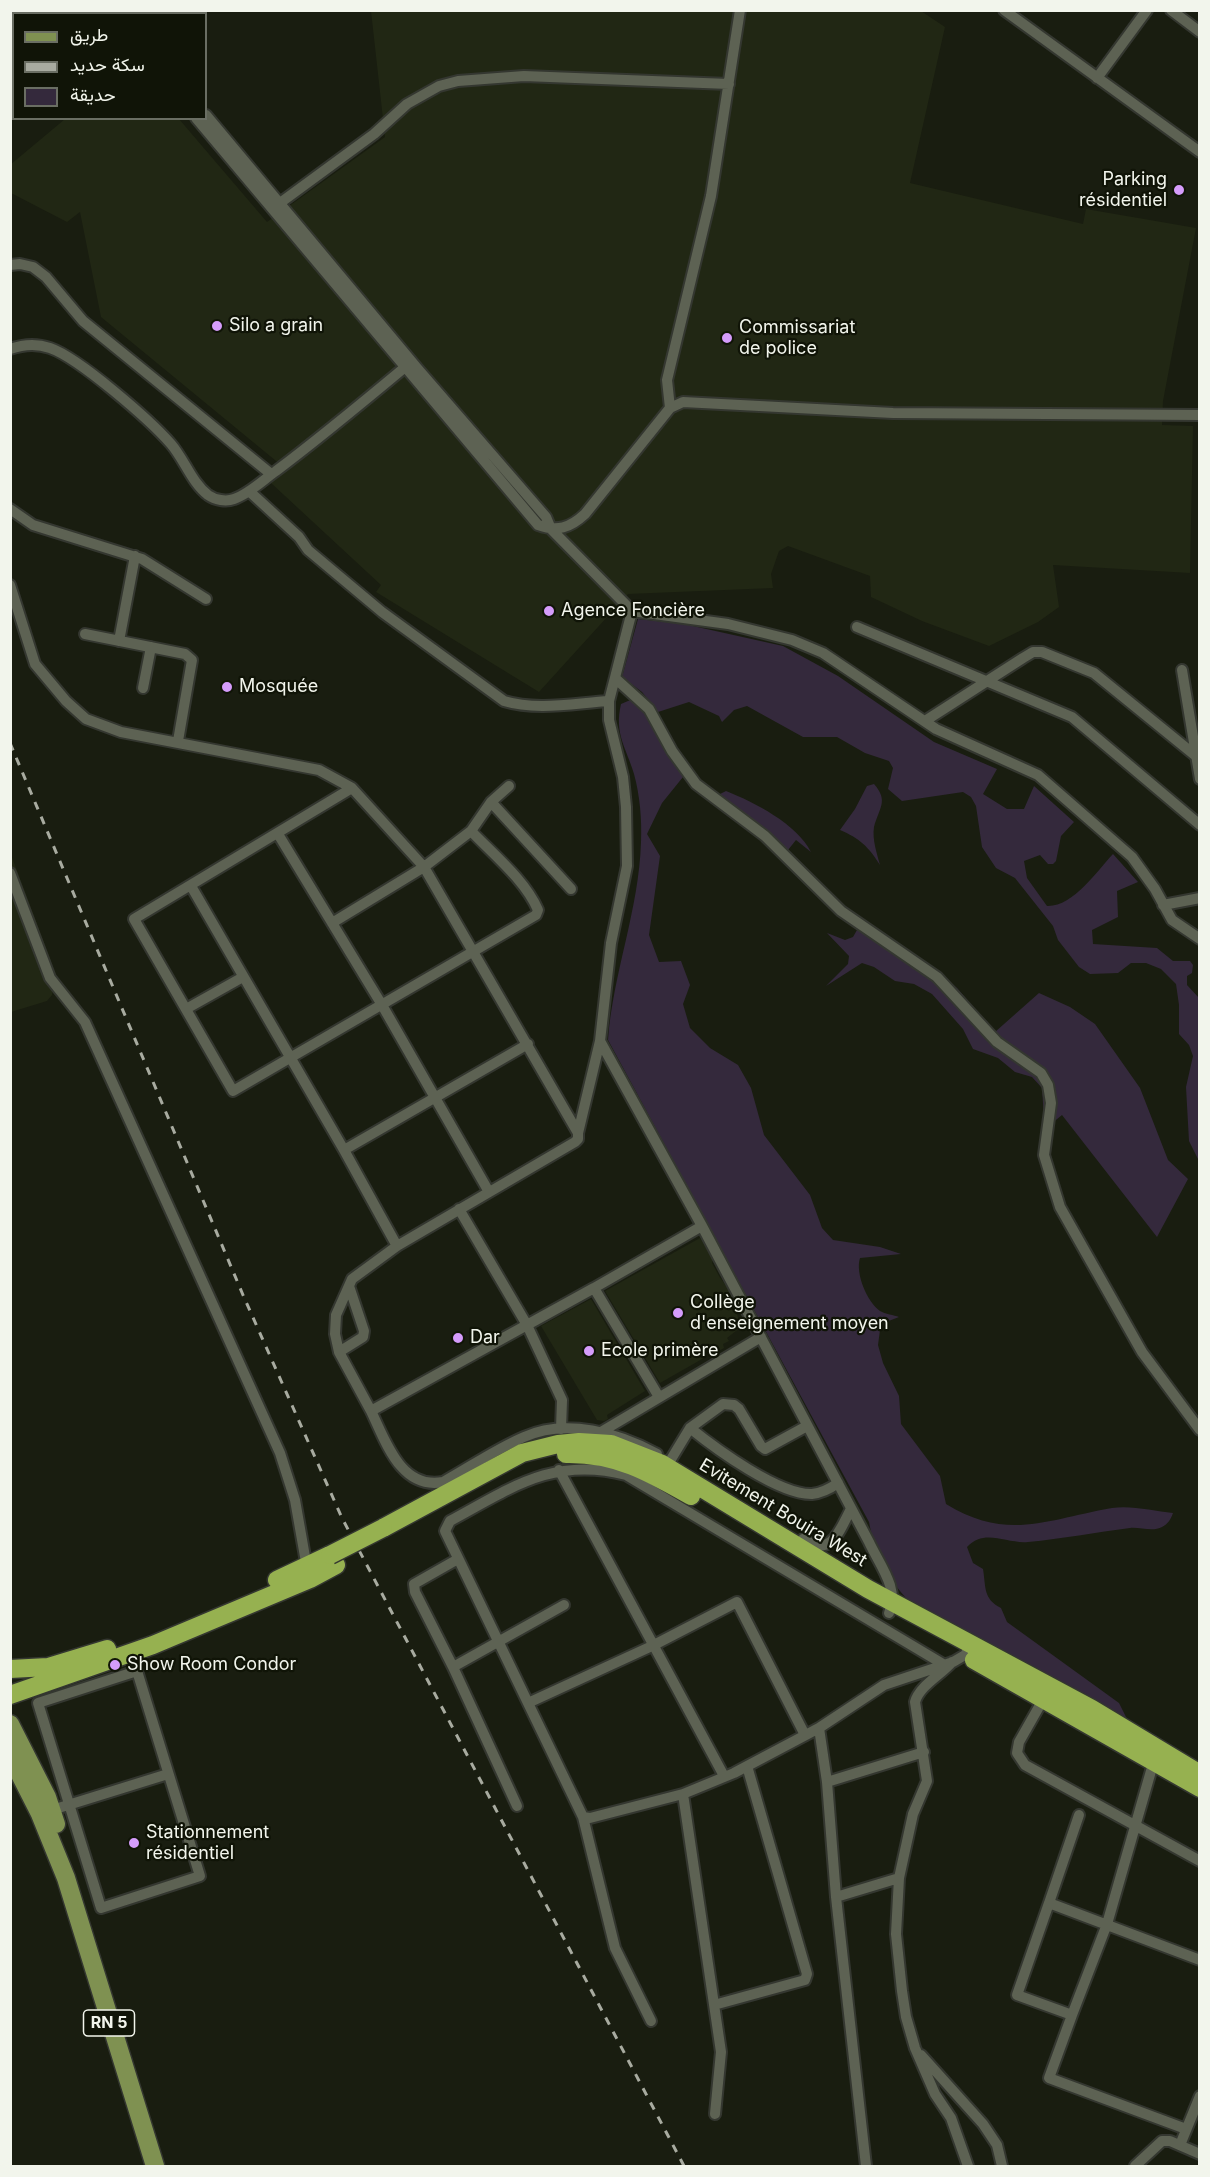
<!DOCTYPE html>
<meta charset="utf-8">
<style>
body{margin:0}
#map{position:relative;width:1210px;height:2177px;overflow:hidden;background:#191d10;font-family:Inter,Vazirmatn,sans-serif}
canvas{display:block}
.frame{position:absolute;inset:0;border:12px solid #f2f5ec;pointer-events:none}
.legend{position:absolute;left:12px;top:12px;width:195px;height:108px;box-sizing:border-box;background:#101407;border:2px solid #6a6e63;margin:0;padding:8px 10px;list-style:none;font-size:18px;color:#f2f5ec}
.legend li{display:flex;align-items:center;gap:12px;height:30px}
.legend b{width:30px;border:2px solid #6a6e63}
</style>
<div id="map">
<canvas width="1210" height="2177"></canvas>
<div class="frame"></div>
<ul class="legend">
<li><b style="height:8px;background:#7f9151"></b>طريق</li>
<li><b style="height:8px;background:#a8aba0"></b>سكة حديد</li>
<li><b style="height:16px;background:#34293c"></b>حديقة</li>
</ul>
</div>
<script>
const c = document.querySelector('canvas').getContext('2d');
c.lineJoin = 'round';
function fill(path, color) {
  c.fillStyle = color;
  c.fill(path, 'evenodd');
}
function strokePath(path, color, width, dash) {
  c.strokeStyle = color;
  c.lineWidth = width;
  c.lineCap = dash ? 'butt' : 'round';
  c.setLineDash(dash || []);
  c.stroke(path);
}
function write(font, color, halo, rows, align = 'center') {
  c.font = font + ' Inter,sans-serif';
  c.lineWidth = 4.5;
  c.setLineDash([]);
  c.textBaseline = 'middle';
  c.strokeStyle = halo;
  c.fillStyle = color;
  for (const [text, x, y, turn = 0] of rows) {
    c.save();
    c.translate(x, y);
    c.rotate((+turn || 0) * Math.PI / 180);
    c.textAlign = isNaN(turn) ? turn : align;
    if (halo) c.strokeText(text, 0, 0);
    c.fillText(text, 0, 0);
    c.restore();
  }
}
const built = new Path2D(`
 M371,11H921L945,27L910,183L1083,224L1086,209L1196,228L1163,401L1162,425L1193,426L1190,573L1053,565L1059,607L1038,622L989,646L922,621L871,597L870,576L788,546L779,551L771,574L773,588L628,594L539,692L376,592L381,585L271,483L287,470L101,317L80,212L67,222L11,193L10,165L65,119H179L267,222L385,137Z
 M10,852L51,961L54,983L52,995L47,1001L11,1012Z
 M700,1238L713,1259L712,1263L719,1276L736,1300L733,1301L741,1327L727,1338L729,1341L723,1344L724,1348L709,1356L707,1353L703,1355L704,1358L660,1383L605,1291Z
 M591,1299L645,1391L607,1415L608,1419L604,1421L597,1420L541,1326Z`);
const green = new Path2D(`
 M638,619L684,624L783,646L838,676L934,742L997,769L983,794L1007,809H1024L1034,786L1074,822L1061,836L1056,861L1053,864H1048L1040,855L1024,861L1027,878L1047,906C1073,907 1097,871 1113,854L1138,882L1117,891L1118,917L1092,930L1093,944L1157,948L1173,961H1190L1193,965L1192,973L1187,976V985L1199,998V1161L1189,1141L1186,1087L1193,1056L1189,1045L1179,1034V1005L1176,984L1161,969L1146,963H1131L1118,973L1090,974L1079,967L1058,940L1053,926L1015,878L996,868L982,847L976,806L971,797L963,792L902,801L888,789L893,768L889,761L865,753L837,737H803L747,706L734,710L722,722L719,716L689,702L658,712L642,692L622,677Z
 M635,698C655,721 665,751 683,777L662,803L647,834L660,856L649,935L659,962L681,961L690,985L683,1004L690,1028L710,1048L738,1065L751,1088L764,1135L810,1195L822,1228L833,1240L880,1247L901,1254L860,1258C855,1273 867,1302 880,1311C885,1314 894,1315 899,1317L886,1322L880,1330L878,1345L883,1363L899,1396L901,1424L940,1476L946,1504C1008,1542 1048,1519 1112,1508C1131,1505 1154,1511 1173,1513C1171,1519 1168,1524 1162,1527C1153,1532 1140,1527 1130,1528C1096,1532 1062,1539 1028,1542C1006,1544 985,1528 967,1547L973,1563L983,1569C986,1587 983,1599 1001,1608L1007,1622L1119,1703L1128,1721L1074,1689L909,1601C886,1577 875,1554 869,1522L608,1040C613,973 639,910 641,842C642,820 640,796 634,774C626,747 614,734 621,704Z
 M874,784C889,801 879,808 874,827C872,839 877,854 880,865C869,847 859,838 840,830L855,809L867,786Z
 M726,791C754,802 797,824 811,852L796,840L788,850L720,794Z
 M857,930L863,933L883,934L935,969L957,988L995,1032L1039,993L1070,1007L1095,1024L1140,1088L1168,1160L1188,1179L1157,1237L1062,1115L1051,1124L1044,1119L1042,1088L1032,1077L1015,1072L998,1058L973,1049L963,1029L932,994L914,984L895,981L874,967L862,963L826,986L848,964L849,956L827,933L845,940L853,937Z`);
const street = new Path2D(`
 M105,10L108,14
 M120,10L123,14
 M1004,10L1200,152
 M1171,10L1200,32
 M1097,78L1147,10
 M206,115L417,368L546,517L551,529L632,611L609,701V720L623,777L626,807L627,866L611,943L600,1041L578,1133
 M196,118L538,525C557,532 570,528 585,514L670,408L683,402L893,413L1200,415
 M280,203L374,134L407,104L439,86L458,81L524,76L729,84
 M10,265L20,264L33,267L46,277L83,321L271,474
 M10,349C24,344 36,343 50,348C79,358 150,420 171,444C184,459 192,483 208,495C215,500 226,502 234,499C249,494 263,480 276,471C320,438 362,403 404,368
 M670,408L667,380L711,196L740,10
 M249,491L299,537L308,550L382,612L504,701C537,711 575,703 609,701
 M10,509L33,525L142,559L206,599
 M10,585L35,664L66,701L86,719L121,732L319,770L352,788L424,867L578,1133V1139L575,1142L397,1246L352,1279L336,1315L335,1334L339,1352L371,1411L594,1288
 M632,611L728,624L792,640L823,653L936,729L1038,775L1132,857L1155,889L1172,920L1200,939
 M857,627L1072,717L1200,825
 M85,634L185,654L192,660L178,741
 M119,641L135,556
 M1182,670L1200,779
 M615,678L649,709L672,751L696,784L765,836L841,911L937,977L997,1042L1041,1073L1048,1085L1051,1103L1044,1155L1060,1207L1142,1352L1200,1430
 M143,688L151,647
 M925,721L1023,658L1033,652H1042L1094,673L1196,756L1200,755
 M352,788L134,919L233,1091L536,915L538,910C525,880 493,854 471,831
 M491,802L571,889
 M278,834L382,1005L489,1192
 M10,873L50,978L85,1022L280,1453L295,1500L307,1568
 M191,886L344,1150L397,1246
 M1163,905L1200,898
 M332,923L424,867L471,831L491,802L509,786
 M186,1009L243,977
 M600,1041L702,1226L869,1542C879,1564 900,1589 889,1613
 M344,1150L528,1044
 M459,1209L527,1325L562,1400L561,1429
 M339,1352L363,1337L364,1331L349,1286
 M659,1397L594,1288L702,1226
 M371,1411C386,1442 401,1490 443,1482C470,1467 496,1449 524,1437C566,1418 619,1433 657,1454
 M690,1428C716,1449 779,1495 812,1494C821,1493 831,1488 838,1483
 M601,1432L761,1337
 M670,1461L690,1428L723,1404L734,1405L739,1409L761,1446L765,1449L807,1426
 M559,1470L724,1776
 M803,1539C832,1558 839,1531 851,1509
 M458,1559L414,1584L415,1592L453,1667L517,1806
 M952,1662C942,1674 919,1686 915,1702L927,1781L913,1814L899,1878L896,1934L902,1991L906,2017L915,2048L935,2094L951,2118L968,2166
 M943,1664L626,1475C554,1456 511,1488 450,1521L445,1531L583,1817L590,1818L683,1794L734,1773L819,1728L884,1685L953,1662L965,1655L972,1644
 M453,1667L564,1605
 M137,1671L200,1876L101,1908L38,1703Z
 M1044,1698L1019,1742L1017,1753L1025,1765L1200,1861
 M528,1703L652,1646L737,1602L805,1735
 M819,1728L827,1782L836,1897L866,2166
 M827,1782L924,1752
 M683,1794L721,2052L715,2114
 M52,1810L168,1774
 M1079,1815L1049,1903L1200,1960
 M583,1817L615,1948L651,2021
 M836,1897L899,1878
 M1049,1903L1017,1995L1072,2015L1107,1924L1153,1764
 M714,2005L805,1980L807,1974L747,1766
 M1072,2015L1049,2078L1186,2129
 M921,2055L983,2124L997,2145L1002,2166
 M1180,2145L1200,2096
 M1135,2166L1162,2141H1170L1200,2154`);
const primary = new Path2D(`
 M10,1724L47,1797L56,1824
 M10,1755L40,1814L66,1878L155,2166`);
const highway = new Path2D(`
 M566,1454C616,1453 649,1472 691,1496
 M383,1528L522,1453L558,1444L579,1442L611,1444L662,1464L868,1589L1092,1709L1200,1774
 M277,1580L330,1555
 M974,1660L1200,1788
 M10,1669L48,1667L107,1649
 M10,1695L153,1645L310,1579L336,1565`);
const rail = new Path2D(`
 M10,743L243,1295L342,1518L684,2166`);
const highwayBridge = new Path2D(`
 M330,1555L383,1528`);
const markers = [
 [1179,190,6,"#d59cfb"],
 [217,326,6,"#d59cfb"],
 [727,338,6,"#d59cfb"],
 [549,611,6,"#d59cfb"],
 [227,687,6,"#d59cfb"],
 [678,1313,6,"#d59cfb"],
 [458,1338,6,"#d59cfb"],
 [589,1351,6,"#d59cfb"],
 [115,1665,6,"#d59cfb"],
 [134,1843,6,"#d59cfb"]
];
const shields = [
 [109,2023,51]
];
const shieldNames = [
 ["RN 5",109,2023]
];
const poiNames = [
 ["Parking",1167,180,"right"],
 ["résidentiel",1167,201,"right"],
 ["Silo a grain",229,326],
 ["Commissariat",739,328],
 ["de police",739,349],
 ["Agence Foncière",561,611],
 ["Mosquée",239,687],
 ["Collège",690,1303],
 ["d'enseignement moyen",690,1324],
 ["Dar",470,1338],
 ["Ecole primère",601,1351],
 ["Show Room Condor",127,1665],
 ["Stationnement",146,1833],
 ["résidentiel",146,1854]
];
const streetNames = [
 ["Evitement Bouira West",783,1513,31]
];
fill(built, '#212714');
fill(green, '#34293c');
strokePath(street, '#343730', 14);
strokePath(primary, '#343730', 21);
strokePath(highway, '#343730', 21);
strokePath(street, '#5d6253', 10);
strokePath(primary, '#7f9151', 18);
strokePath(highway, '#96b150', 18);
strokePath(rail, '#a8aba0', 3, [8, 8]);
strokePath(highwayBridge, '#343730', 21, []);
strokePath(highwayBridge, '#96b150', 18);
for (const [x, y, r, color] of markers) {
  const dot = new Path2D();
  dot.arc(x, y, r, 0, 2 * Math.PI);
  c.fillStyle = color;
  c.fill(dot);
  strokePath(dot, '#101407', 2);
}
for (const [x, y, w] of shields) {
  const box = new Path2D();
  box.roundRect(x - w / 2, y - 13, w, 26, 4.5);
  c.fillStyle = '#101407';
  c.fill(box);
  strokePath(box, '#f2f5ec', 1.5);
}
write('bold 16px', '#f2f5ec', null, shieldNames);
write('18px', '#f2f5ec', '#101407', poiNames, 'left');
write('18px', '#f2f5ec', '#101407', streetNames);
</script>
